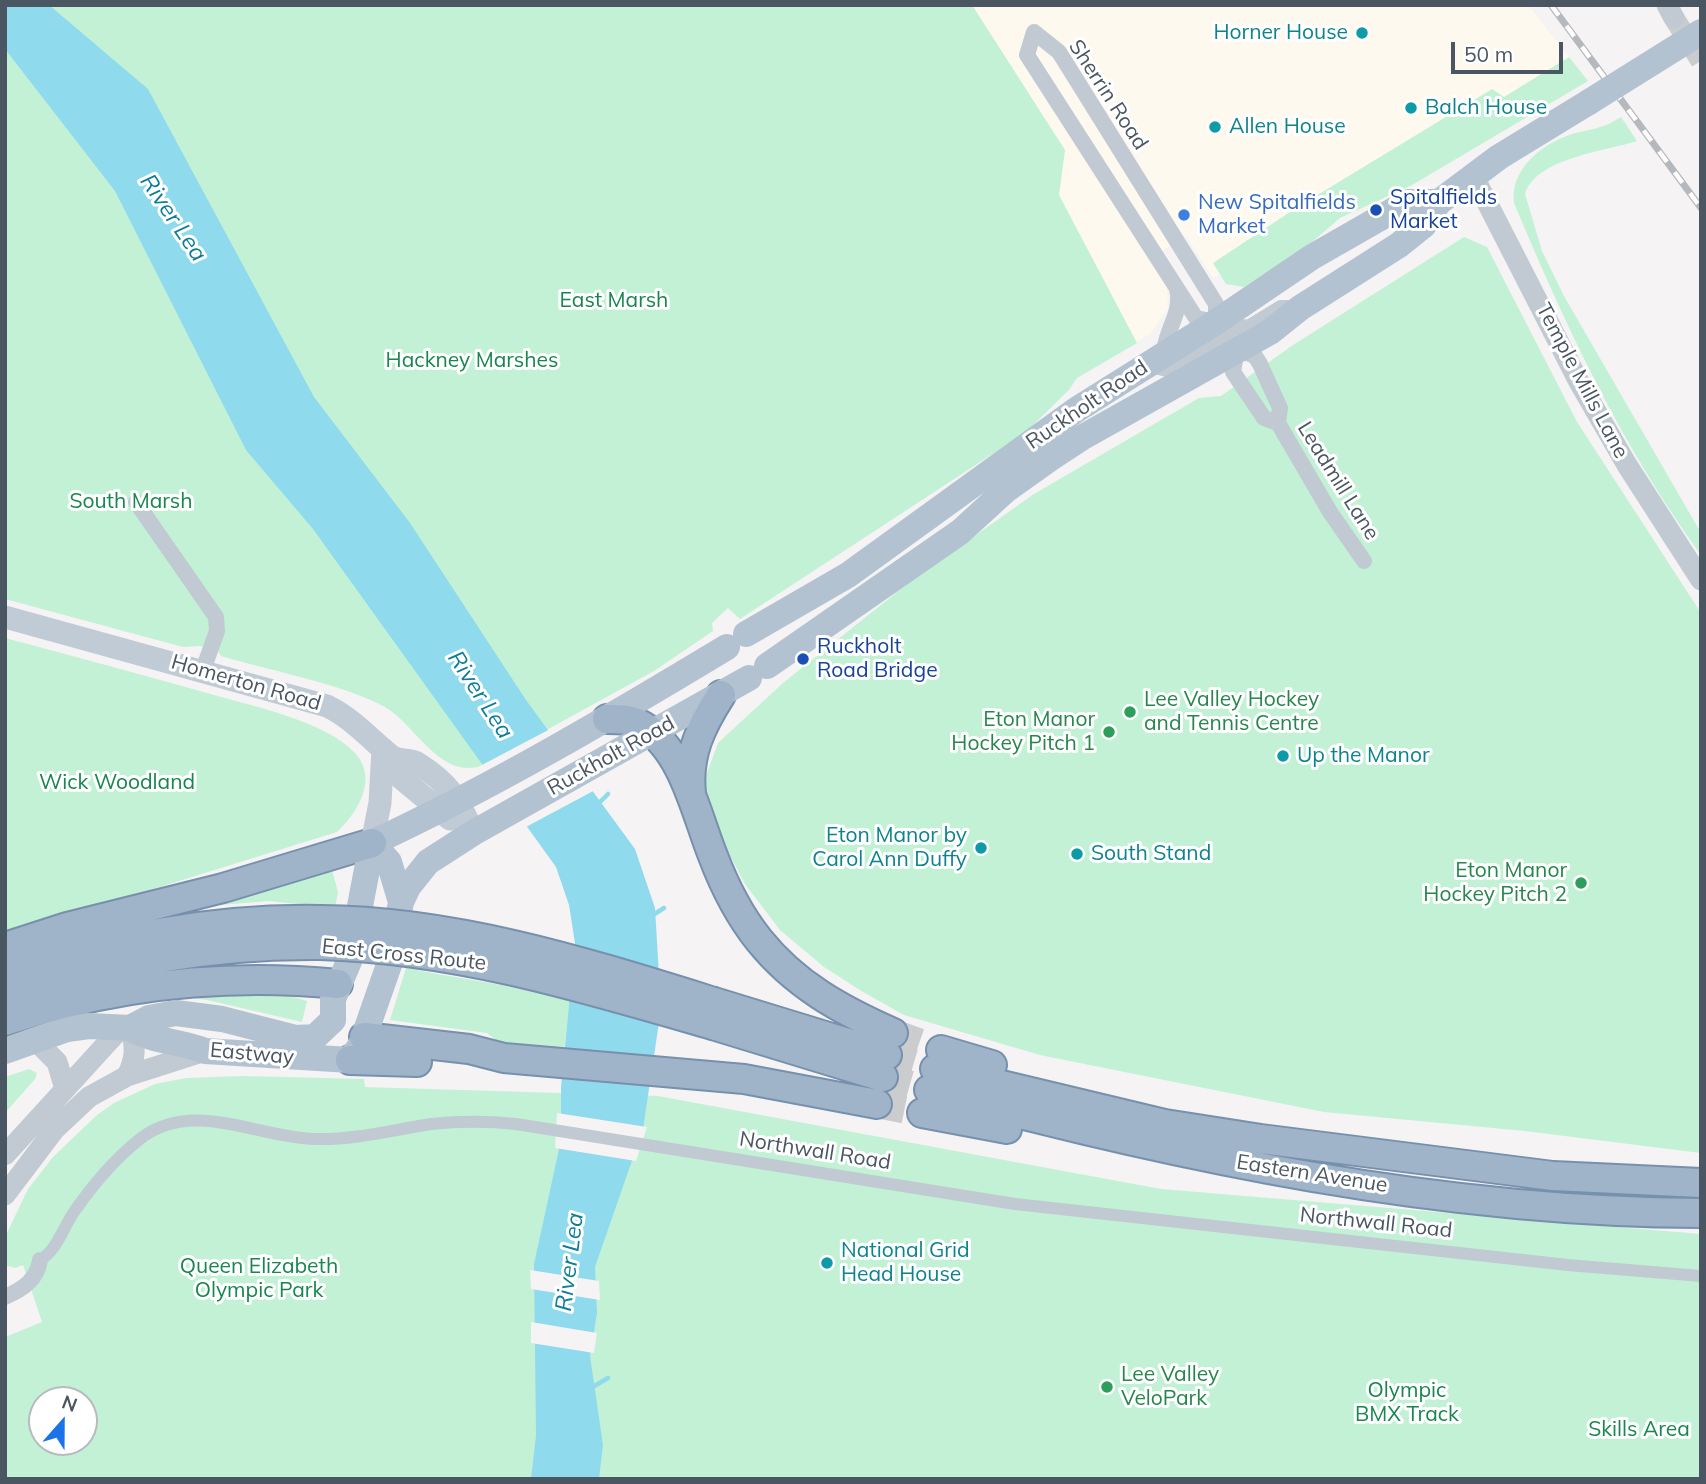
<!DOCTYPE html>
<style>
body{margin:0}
#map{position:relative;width:1706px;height:1484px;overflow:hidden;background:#f5f3f3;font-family:Mulish,sans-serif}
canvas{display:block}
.frame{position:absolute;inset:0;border:7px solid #4a5661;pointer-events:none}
.north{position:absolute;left:28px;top:1386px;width:70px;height:70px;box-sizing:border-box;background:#fff;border:2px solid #b7bbc0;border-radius:50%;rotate:21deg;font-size:19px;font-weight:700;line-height:28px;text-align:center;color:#4a5661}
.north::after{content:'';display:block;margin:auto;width:24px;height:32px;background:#1a73e8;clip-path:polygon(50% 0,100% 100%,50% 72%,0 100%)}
.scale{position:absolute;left:1451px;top:42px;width:112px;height:32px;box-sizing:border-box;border:4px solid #4a5661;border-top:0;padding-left:9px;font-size:21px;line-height:24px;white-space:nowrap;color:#4a5661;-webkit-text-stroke:5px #fff;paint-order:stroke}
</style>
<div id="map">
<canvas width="1706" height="1484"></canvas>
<div class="frame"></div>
<div class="north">N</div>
<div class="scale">50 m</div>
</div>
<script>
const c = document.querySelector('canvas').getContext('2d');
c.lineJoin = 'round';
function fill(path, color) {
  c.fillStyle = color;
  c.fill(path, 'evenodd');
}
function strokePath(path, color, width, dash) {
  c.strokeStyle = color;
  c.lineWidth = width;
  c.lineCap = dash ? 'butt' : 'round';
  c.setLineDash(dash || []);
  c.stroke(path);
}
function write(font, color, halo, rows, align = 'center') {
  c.font = font + ' Mulish,sans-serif';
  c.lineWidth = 6;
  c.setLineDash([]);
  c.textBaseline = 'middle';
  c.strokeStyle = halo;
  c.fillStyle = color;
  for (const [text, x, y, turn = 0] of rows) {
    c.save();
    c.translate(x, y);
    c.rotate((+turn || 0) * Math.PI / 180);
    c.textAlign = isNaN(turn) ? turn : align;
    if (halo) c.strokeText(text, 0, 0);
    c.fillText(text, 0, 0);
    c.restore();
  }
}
const commercial = new Path2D(`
 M972,5H1528L1569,57L1213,278L1186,236L1151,258L1167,284L1168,309L1150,334L1077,378L1069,390L1026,432L1065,150Z`);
const green = new Path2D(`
 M5,5H972L1065,150L1059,195L1137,343L1077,378L1069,390L1026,432L740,619L728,608L712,623L713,631L654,671L481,766C439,779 415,724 385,707C343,684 268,670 221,656L218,651L200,646L183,647L5,599Z
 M1569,57L1588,81L1412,185L1340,218L1304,249L1244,287L1226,284L1213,263L1296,208L1492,89L1504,97Z
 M1621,117L1637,141C1606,151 1536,158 1525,194L1542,251L1564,296L1701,533V555C1622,447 1565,325 1514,203C1510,172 1537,148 1564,137C1586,128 1598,132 1621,117Z
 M1464,237L1487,247L1577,422L1701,613V1153L1525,1131L1324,1112L1040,1055L904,1015L863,992L824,967L780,930L745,884L717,831L704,781L718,743L783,683L911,581L1034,494L1199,398L1221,396L1293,345Z
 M5,638C73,656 140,674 207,693C248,705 326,721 355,753C379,779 357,813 337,832L5,935Z
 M332,870L338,892L335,908L269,901L195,907Z
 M406,968C461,979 516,986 570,999L564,1051L504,1046L487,1033L390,1020Z
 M213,987L287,995L307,1001L302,1022L207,1000L174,996Z
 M29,1069L37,1073L35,1079L5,1113V1077Z
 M243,1076L364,1079L365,1087L658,1096L1161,1189L1701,1234V1479H5V1337L42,1322L23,1265L15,1268L5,1265V1237L28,1189L53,1157L97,1115L114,1103L155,1084L186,1078ZM42,1400H84V1442H42Z`);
const water = new Path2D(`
 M5,5H49L148,89L314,397L410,523L526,700L635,849L655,908L661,1009L643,1129L595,1267L597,1313L590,1356L603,1445L599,1479H531L536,1436L534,1264L561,1140V1087L575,943L569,905L556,867L313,529L246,450L115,191L5,49Z`);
const pier = new Path2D(`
 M552,728L597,789L524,828L480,766Z
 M557,1113L647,1127L636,1161L555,1148Z
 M530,1270L599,1281L600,1300L531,1289Z
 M531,1322L597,1333L594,1353L531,1343Z`);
const stream = new Path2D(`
 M599,803L608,794
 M653,915L664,908
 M591,1388L608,1378`);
const tertiaryTunnel = new Path2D(`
 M1674,18L1701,61`);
const trunkTunnel = new Path2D(`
 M893,1033L941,1050
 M887,1055L935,1069
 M883,1077L929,1090
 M877,1104L922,1113`);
const pedestrian = new Path2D(`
 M40,1260C57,1251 64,1225 76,1209C93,1185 117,1157 140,1139C192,1098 258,1138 315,1139C355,1140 392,1130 431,1124C459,1121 487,1121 516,1124L1015,1204L1568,1265L1701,1276`);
const minor = new Path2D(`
 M1034,32L1059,52L1216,304V322L1196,318L1027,55Z
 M1216,322L1237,349L1255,356L1260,364L1280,408L1278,423
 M1222,328L1250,327L1281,308H1287
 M1237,349L1233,372L1264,418L1278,423L1330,512L1364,561
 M1164,353C1165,330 1183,313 1177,289
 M1147,364L1167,369L1213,343L1232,342
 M136,502L216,617L217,631L203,670
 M5,1297C23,1289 37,1280 40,1260`);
const tertiary = new Path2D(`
 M1667,5L1674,18
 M1474,177L1579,382L1627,465L1701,580
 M34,1039L57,1062L65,1089
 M127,1076C136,1058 136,1046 130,1028
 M5,1155L120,1029
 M5,1195L55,1129L89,1097L127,1076L205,1051`);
const secondary = new Path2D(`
 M5,617L327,706C352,718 370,739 391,756C399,762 409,758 417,763C449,783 459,799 473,833
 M395,759L401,778L450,819
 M372,843L380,803L383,749`);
const primary = new Path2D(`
 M746,634L848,575L1076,410L1216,322L1312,257L1408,202H1439
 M767,666L960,532L1006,490L1051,458L1083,437L1270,332L1300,308L1399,245L1424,225L1439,202L1499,157L1589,102
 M372,843C494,786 611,717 727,647
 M372,843L389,862L401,902
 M130,1028C153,1042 180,1041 205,1051L350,1060L361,1045L391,959L401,902L408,887L428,862L473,833L749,678
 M5,1051L67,1029L89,1026L130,1028L149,1018L176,1013L222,1019L296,1038L315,1037L333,1020V999L350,959L372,843`);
const trunk = new Path2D(`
 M607,719C620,719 632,719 643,726C684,751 696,814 713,856C724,885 739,915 759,940C795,985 841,1010 893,1033
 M691,793C687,755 701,726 721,695
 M5,947L67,927L223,888L372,843
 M5,971C109,939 210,918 320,920
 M5,998C107,962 213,944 320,945
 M714,1002L887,1055
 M5,1021C113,985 224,973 338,984
 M716,1026L883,1077
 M364,1037L469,1049L504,1058L744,1079L877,1104
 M941,1050L992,1065
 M350,1060L417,1062
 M935,1069L1165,1124L1261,1139L1553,1176L1701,1183
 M929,1090C1179,1158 1441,1212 1701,1213
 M922,1113L1007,1129`);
const rail = new Path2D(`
 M1551,5L1701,208`);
const primaryBridge = new Path2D(`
 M1589,102L1701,32`);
const trunkBridge = new Path2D(`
 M320,920C456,921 585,962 714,1002
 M320,945C458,949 585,988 716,1026`);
const markers = [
 [1362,33,7,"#0f9aa8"],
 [1411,108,7,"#0f9aa8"],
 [1215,127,7,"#0f9aa8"],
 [1376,210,7,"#1a4fb4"],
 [1184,215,7,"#3f7fe0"],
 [803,659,7,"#1a4fb4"],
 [1130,712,7,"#2e9e5b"],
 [1109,732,7,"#2e9e5b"],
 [1283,756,7,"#0f9aa8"],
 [981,848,7,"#0f9aa8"],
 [1077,854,7,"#0f9aa8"],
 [1581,883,7,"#2e9e5b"],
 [827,1263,7,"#0f9aa8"],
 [1107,1387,7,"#2e9e5b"]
];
const cultureNames = [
 ["Horner House",1348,33,"right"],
 ["Balch House",1425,108],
 ["Allen House",1229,127],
 ["Up the Manor",1297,756],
 ["Eton Manor by",967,836,"right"],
 ["Carol Ann Duffy",967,860,"right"],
 ["South Stand",1091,854],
 ["National Grid",841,1251],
 ["Head House",841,1275]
];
const streetNames = [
 ["Sherrin Road",1108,95,57],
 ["Temple Mills Lane",1582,381,62],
 ["Ruckholt Road",1087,405,-34],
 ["Leadmill Lane",1338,481,58],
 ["Homerton Road",246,683,16],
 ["Ruckholt Road",611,756,-29],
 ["East Cross Route",404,955,6],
 ["Eastway",252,1054,5],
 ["Northwall Road",815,1151,9],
 ["Eastern Avenue",1312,1174,9],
 ["Northwall Road",1376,1223,6]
];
const transitNames = [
 ["Spitalfields",1390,198],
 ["Market",1390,222],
 ["Ruckholt",817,647],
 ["Road Bridge",817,671]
];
const shopNames = [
 ["New Spitalfields",1198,203],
 ["Market",1198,227]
];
const parkNames = [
 ["East Marsh",614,301],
 ["Hackney Marshes",472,361],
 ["South Marsh",131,502],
 ["Wick Woodland",117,783],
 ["Queen Elizabeth",259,1267],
 ["Olympic Park",259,1291],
 ["Olympic",1407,1391],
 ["BMX Track",1407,1415],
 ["Skills Area",1639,1430]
];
const leisureNames = [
 ["Lee Valley Hockey",1144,700],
 ["and Tennis Centre",1144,724],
 ["Eton Manor",1095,720,"right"],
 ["Hockey Pitch 1",1095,744,"right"],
 ["Eton Manor",1567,871,"right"],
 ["Hockey Pitch 2",1567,895,"right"],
 ["Lee Valley",1121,1375],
 ["VeloPark",1121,1399]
];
const waterNames = [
 ["River Lea",173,218,56],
 ["River Lea",480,695,57],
 ["River Lea",570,1262,-83]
];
fill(commercial, '#fdf9ef');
fill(green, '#c3f1d5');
fill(water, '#90daee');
fill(pier, '#f5f3f3');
strokePath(stream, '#90daee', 4.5);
strokePath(tertiaryTunnel, '#caccce', 21, [21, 10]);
strokePath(trunkTunnel, '#caccce', 28, [28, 14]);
strokePath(trunk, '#7690ad', 32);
strokePath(pedestrian, '#c1cad2', 12);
strokePath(minor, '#c1cad2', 16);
strokePath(tertiary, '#c1cad2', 21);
strokePath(secondary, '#c1cbd6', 23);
strokePath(primary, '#b3c2d1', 26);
strokePath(trunk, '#9fb4c9', 28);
strokePath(rail, '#b5b8bd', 7);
strokePath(rail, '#fff', 4.5, [13]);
strokePath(trunkBridge, '#7690ad', 32, []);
strokePath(primaryBridge, '#b3c2d1', 26);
strokePath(trunkBridge, '#9fb4c9', 28);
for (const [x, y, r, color] of markers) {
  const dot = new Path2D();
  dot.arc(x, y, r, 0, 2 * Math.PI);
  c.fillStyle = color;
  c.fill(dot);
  strokePath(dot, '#fff', 2.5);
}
write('21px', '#0d838f', '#fff', cultureNames, 'left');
write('21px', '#4a5661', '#fff', streetNames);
write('21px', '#164399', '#fff', transitNames, 'left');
write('21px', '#366cbe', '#fff', shopNames, 'left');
write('21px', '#17864f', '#fff', parkNames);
write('21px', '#27864d', '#fff', leisureNames, 'left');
write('italic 23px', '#0c7c9b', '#fff', waterNames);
</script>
